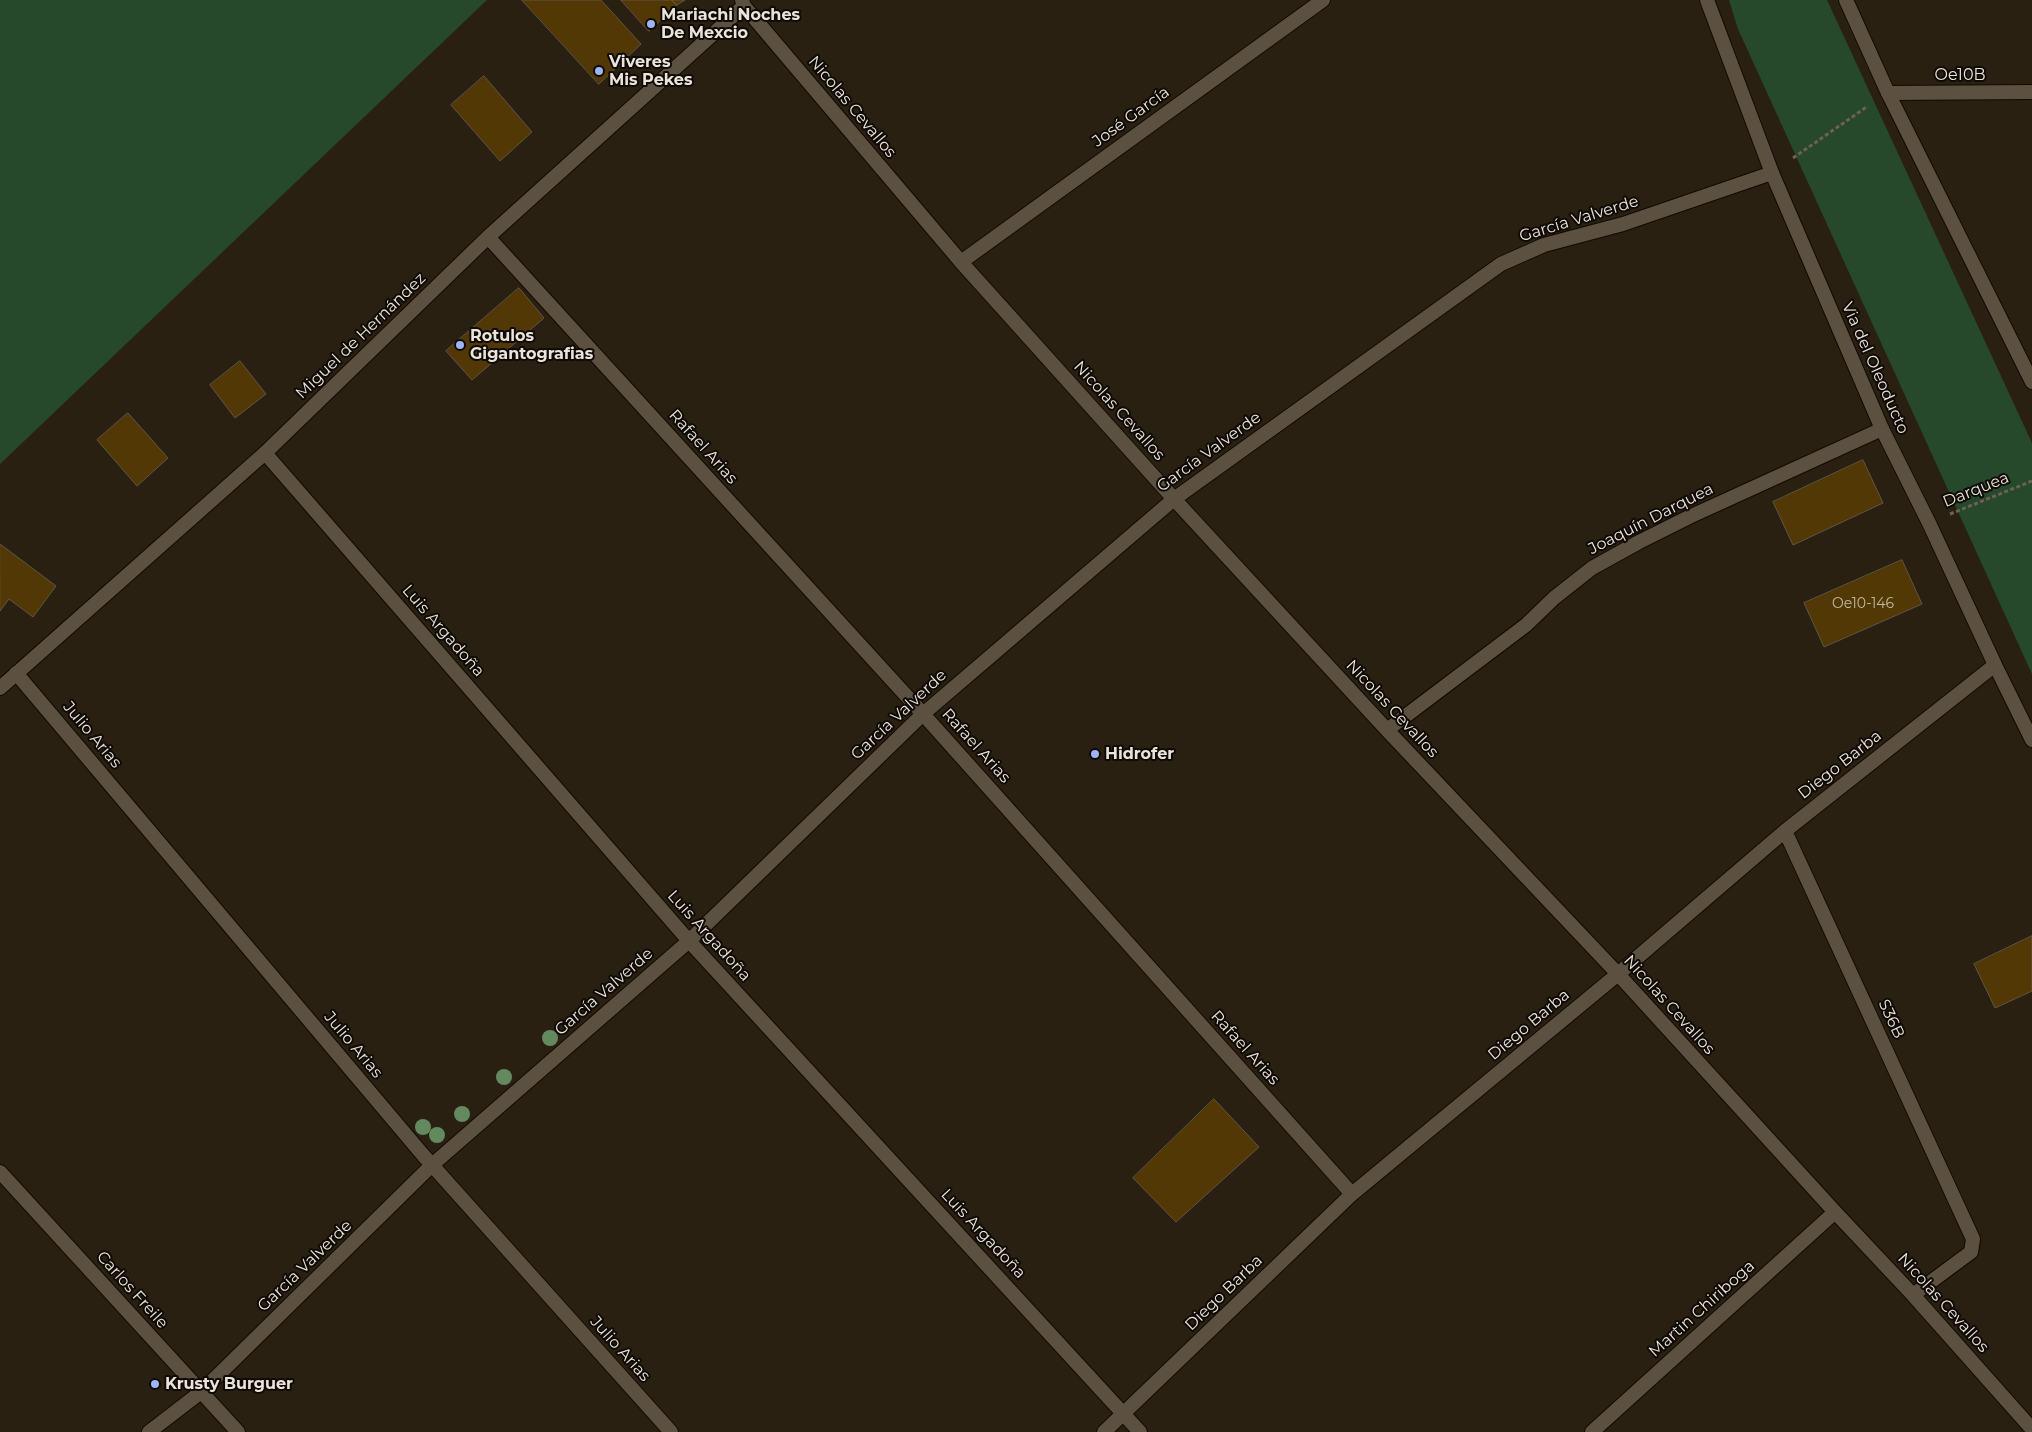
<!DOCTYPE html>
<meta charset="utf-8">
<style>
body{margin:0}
canvas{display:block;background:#292011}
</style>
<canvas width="2032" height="1432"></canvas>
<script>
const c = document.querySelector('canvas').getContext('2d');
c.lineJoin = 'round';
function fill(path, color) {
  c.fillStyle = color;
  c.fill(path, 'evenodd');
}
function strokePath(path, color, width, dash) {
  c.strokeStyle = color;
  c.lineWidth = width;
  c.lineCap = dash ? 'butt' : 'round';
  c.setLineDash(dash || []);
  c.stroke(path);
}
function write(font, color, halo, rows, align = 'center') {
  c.font = font + ' Montserrat,sans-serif';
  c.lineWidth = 4;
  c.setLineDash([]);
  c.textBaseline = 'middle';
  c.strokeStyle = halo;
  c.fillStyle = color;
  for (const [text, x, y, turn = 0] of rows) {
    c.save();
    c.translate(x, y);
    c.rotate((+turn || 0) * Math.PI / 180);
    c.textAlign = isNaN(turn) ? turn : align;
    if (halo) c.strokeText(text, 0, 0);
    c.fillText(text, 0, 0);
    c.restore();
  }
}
const green = new Path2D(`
 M0,0H487L0,464Z
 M1729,0H1827L2032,443V674L1738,29Z`);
const building = new Path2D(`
 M522,0H601L641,44L599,84Z
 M621,0H672L677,5L649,31Z
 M672,0H685L677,5Z
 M484,76L532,132L500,161L451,105Z
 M519,288L544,318L472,380L446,351Z
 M240,361L266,394L235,418L210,385Z
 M128,413L168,458L137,486L97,440Z
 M1863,460L1883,503L1793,545L1773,502Z
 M0,544L56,586L33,617L9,599L0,611Z
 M1902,560L1922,604L1824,647L1804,603Z
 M2032,936V991L1995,1008L1974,964Z
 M1214,1099L1259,1147L1176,1222L1133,1178Z`);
const path = new Path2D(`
 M1793,158L1868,106
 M1950,514L2032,481`);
const minor = new Path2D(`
 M742,0L744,6L961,262L1174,499L1387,730L1618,974L1835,1212L1913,1295L2032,1429
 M1888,93L2032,92
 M488,237L923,714L1352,1194
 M961,262L1323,0
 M265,453L689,941L1140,1432
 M16,673L423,1155L671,1432
 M0,688L265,453L488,237L744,6
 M1387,730L1526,625L1554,598L1592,568L1639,542L1689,517L1882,429
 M1785,831L1973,1239L1971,1252L1913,1295
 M149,1432L201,1392L432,1165L689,941L923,714L1174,499L1501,264L1544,245L1623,224L1772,173
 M1104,1432L1352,1194L1618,974L1785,831L1995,665
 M1592,1432L1835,1212`);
const tertiary = new Path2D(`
 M1707,0L1772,173L1882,429L1929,523L1995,665L2032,740
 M1846,0L1888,93L2032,382
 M0,1172L238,1432`);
const trees = [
 [550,1038],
 [504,1077],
 [462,1114],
 [423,1127],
 [437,1135]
];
const markers = [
 [651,24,5,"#9cb4fd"],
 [599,71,5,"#9cb4fd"],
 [460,345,5,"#9cb4fd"],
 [1095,754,5,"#9cb4fd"],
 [155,1384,5,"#9cb4fd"]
];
const numberNames = [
 ["Oe10-146",1863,604]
];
const poiNames = [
 ["Mariachi Noches",661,15],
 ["De Mexcio",661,33],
 ["Viveres",609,62],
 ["Mis Pekes",609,80],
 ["Rotulos",470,336],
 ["Gigantografias",470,354],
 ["Hidrofer",1105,754],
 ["Krusty Burguer",165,1384]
];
const streetNames = [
 ["Oe10B",1960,75],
 ["Nicolas Cevallos",852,107,50],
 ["José García",1131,117,-36],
 ["García Valverde",1579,219,-17],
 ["Miguel de Hernández",361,336,-44],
 ["Via del Oleoducto",1875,368,66],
 ["Nicolas Cevallos",1119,411,48],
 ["Rafael Arias",703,447,48],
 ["García Valverde",1209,452,-36],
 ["Darquea",1976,490,-22],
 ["Joaquín Darquea",1651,519,-27],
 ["Luis Argadoña",443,631,49],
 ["Nicolas Cevallos",1392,709,47],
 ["García Valverde",899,715,-43],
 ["Julio Arias",92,735,50],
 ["Rafael Arias",976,746,48],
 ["Diego Barba",1840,765,-38],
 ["Luis Argadoña",709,936,48],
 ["García Valverde",604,992,-41],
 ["Nicolas Cevallos",1669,1005,48],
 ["S36B",1891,1019,65],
 ["Diego Barba",1529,1025,-40],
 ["Julio Arias",353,1045,50],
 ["Rafael Arias",1245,1048,48],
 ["Luis Argadoña",983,1234,47],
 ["García Valverde",305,1266,-44],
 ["Carlos Freile",132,1290,48],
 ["Diego Barba",1224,1293,-44],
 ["Nicolas Cevallos",1943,1303,48],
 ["Martin Chiriboga",1702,1309,-42],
 ["Julio Arias",620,1349,48]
];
fill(green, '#25492a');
fill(building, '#523804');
strokePath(building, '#605544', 1);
strokePath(minor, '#120900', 16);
strokePath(tertiary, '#120900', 16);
strokePath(path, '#6b6255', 3, [4, 2.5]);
strokePath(minor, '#5c5141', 14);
strokePath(tertiary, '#5c5141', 14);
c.fillStyle = '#638a5e';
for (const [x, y] of trees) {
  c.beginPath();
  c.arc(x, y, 8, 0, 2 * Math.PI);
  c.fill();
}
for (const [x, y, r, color] of markers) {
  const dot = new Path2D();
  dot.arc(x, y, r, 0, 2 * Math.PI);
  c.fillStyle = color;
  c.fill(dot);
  strokePath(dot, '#0e0a05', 2);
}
write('14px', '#c5b9a5', null, numberNames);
write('bold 16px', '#ebe4db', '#0e0a05', poiNames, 'left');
write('16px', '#ebe4db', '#0e0a05', streetNames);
</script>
